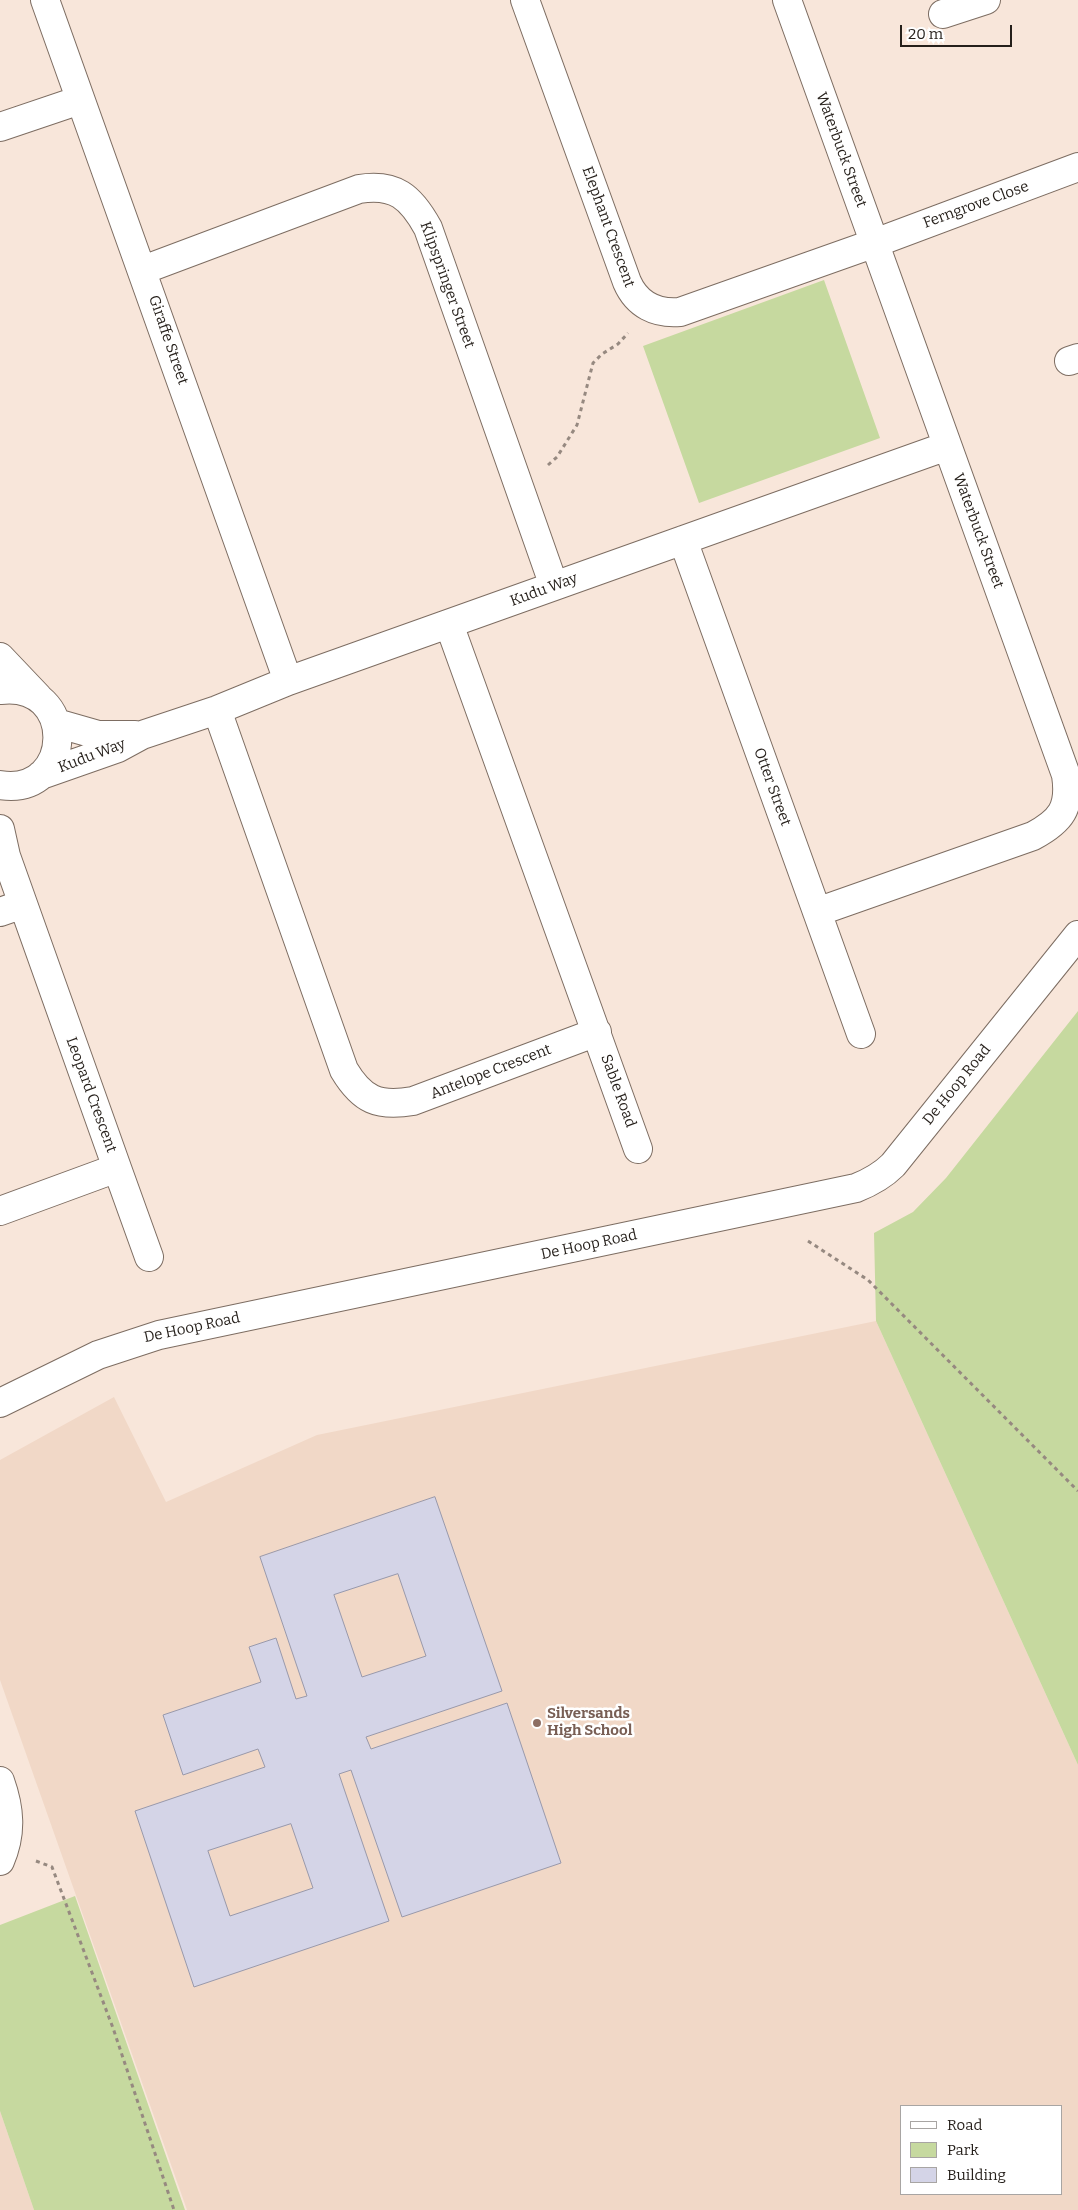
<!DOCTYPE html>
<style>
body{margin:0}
#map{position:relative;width:1078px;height:2210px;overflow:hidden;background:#f8e6da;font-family:Bitter,serif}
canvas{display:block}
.legend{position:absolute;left:900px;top:2105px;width:162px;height:90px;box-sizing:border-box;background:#fff;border:1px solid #a8a5a3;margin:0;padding:6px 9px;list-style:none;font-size:15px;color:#251f1a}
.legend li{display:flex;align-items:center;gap:10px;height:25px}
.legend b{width:25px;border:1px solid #a8a5a3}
.scale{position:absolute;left:900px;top:25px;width:112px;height:22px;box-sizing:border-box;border:2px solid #251f1a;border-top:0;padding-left:6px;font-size:15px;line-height:18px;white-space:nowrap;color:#251f1a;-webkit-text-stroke:4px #fff;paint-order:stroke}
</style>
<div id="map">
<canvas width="1078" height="2210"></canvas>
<ul class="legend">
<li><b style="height:6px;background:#fff"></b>Road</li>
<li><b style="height:14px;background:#c6d99f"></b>Park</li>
<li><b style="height:14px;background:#d4d4e7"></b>Building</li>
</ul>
<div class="scale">20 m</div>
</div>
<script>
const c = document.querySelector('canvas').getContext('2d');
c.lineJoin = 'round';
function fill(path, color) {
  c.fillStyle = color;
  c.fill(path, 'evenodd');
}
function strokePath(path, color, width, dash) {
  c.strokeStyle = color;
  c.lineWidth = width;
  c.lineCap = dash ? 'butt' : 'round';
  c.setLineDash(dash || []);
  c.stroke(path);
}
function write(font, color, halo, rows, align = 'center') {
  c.font = font + ' Bitter,serif';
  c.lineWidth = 5;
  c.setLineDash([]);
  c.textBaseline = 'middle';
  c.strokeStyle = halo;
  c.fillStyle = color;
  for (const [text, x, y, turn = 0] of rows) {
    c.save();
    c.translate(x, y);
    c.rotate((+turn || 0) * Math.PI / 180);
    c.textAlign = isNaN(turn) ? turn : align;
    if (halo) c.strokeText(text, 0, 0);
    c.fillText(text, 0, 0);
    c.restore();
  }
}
const built = new Path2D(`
 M876,1321L1078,1765V2210H187L0,1680V1460L114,1397L166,1502L317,1435ZM902,2106H1062V2194H902Z
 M0,2111L34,2210H0Z`);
const green = new Path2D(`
 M824,280L880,438L699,503L643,346Z
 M1078,1011V1765L876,1321L874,1233L913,1212L946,1178Z
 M75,1896L185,2210H34L0,2111V1925Z`);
const building = new Path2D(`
 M435,1497L502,1691L366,1737L371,1749L507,1703L561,1863L402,1917L351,1770L339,1774L389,1921L194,1987L135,1811L265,1767L258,1749L183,1775L163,1715L261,1682L249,1647L276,1638L296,1699L307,1696L260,1557ZM398,1574L426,1656L362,1677L334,1595ZM291,1824L313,1888L230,1916L208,1851Z`);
const path = new Path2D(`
 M548,465L557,457L577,425L593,363L602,354L618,344L628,333
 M808,1241L868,1280L1078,1491
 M36,1861L52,1867L113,2028L174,2210`);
const street = new Path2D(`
 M45,0L288,681
 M525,0L627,282C637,305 656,314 680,312L875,243L1078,167
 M787,0L1066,775C1071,808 1061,821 1033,836L817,912
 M943,14L986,0
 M0,127L80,100
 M143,270L359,189C395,183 411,197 428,228L554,586
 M1069,361L1078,358
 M683,540L861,1034
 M449,624L638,1149
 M0,657L38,697
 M0,690C78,680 75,797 0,785
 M217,710L344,1070C362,1100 378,1107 413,1101L597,1032
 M56,723L98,735H135
 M41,775L118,748L142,735L217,710L288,681L947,446
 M0,829L6,856L117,1168L0,1211
 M0,912L23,904
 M117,1168L149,1257
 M0,1403L98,1355L159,1335L856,1188C871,1182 882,1176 893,1165L1078,935
 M0,1781C10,1809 12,1833 0,1861`);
const markers = [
 [537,1723,5,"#8d6e63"]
];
const streetNames = [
 ["Waterbuck Street",841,150,70],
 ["Ferngrove Close",976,205,-20],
 ["Elephant Crescent",608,227,70],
 ["Klipspringer Street",447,285,70],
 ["Giraffe Street",168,340,71],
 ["Waterbuck Street",978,531,70],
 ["Kudu Way",544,590,-20],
 ["Kudu Way",92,756,-21],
 ["Otter Street",772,787,70],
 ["Antelope Crescent",491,1072,-21],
 ["De Hoop Road",957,1085,-51],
 ["Sable Road",618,1091,70],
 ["Leopard Crescent",91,1095,70],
 ["De Hoop Road",589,1245,-12],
 ["De Hoop Road",192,1328,-12]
];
const educationNames = [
 ["Silversands",547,1714],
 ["High School",547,1731]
];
fill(built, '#f1d8c7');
fill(green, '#c6d99f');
fill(building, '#d4d4e7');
strokePath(building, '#9999ab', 1);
strokePath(street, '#7d6d62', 30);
strokePath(path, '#968980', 3, [4, 4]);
strokePath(street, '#fff', 28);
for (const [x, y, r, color] of markers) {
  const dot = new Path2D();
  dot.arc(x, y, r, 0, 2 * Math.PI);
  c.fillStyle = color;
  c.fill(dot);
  strokePath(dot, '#fff', 2);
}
write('15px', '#251f1a', '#fff', streetNames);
write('bold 15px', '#785e54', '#fff', educationNames, 'left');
</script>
